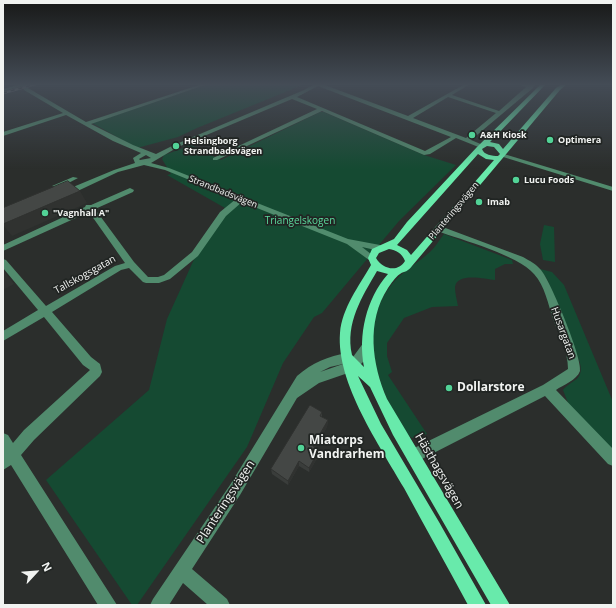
<!DOCTYPE html>
<meta charset="utf-8">
<style>
body{margin:0}
#map{position:relative;width:616px;height:608px;overflow:hidden;background:#2b2e2c;font-family:"Open Sans",sans-serif}
canvas{display:block}
.frame{position:absolute;inset:0;border:4px solid #f1f3f1;pointer-events:none}
.north{position:absolute;left:16px;top:552px;width:40px;height:40px;-webkit-text-stroke:3px #212523;paint-order:stroke;rotate:64deg;font-size:11px;font-weight:700;line-height:16px;text-align:center;color:#f1f3f1}
.north::after{content:'';display:block;margin:auto;width:14px;height:18px;background:#f1f3f1;clip-path:polygon(50% 0,100% 100%,50% 72%,0 100%)}
</style>
<div id="map">
<canvas width="616" height="608"></canvas>
<div class="frame"></div>
<div class="north">N</div>
</div>
<script>
const c = document.querySelector('canvas').getContext('2d');
c.lineJoin = 'round';
function fill(path, color) {
  c.fillStyle = color;
  c.fill(path, 'evenodd');
}
function strokePath(path, color, width, dash) {
  c.strokeStyle = color;
  c.lineWidth = width;
  c.lineCap = dash ? 'butt' : 'round';
  c.setLineDash(dash || []);
  c.stroke(path);
}
function write(font, color, halo, rows, align = 'center') {
  c.font = font + ' "Open Sans",sans-serif';
  c.lineWidth = 3.5;
  c.setLineDash([]);
  c.textBaseline = 'middle';
  c.strokeStyle = halo;
  c.fillStyle = color;
  for (const [text, x, y, turn = 0] of rows) {
    c.save();
    c.translate(x, y);
    c.rotate((+turn || 0) * Math.PI / 180);
    c.textAlign = isNaN(turn) ? turn : align;
    if (halo) c.strokeText(text, 0, 0);
    c.fillText(text, 0, 0);
    c.restore();
  }
}
const green = new Path2D(`
 M208,84H305L197,128L178,137L137,148L92,123Z
 M320,112H324L424,155L456,165L399,221L322,313L314,317L283,363L247,447L137,605H132L46,480L149,390L167,319L205,235L225,208L167,175L171,174L162,159L164,155L181,149L189,144L221,160Z
 M544,225L554,227L555,262L543,260L540,244Z
 M444,234L512,260L513,264H505L495,269V280C485,279 457,272 455,287C455,293 457,301 458,306L432,307L404,318L387,343V356L392,372L388,375L427,434L412,438C403,432 398,420 393,411C373,372 361,322 392,284C403,271 418,263 431,251C436,246 440,239 444,234Z
 M540,269L552,272L564,285L613,402V451L568,403L563,390C572,379 584,381 580,363L547,279Z`);
const minor = new Path2D(`
 M21,84H28V88L86,122L202,84H208L91,124L133,145L156,154L174,145L304,90L315,84H322L408,116L465,84H470L452,95L499,111L526,87L517,84H535L533,88L471,140L483,145V147L481,148L456,138L430,154L424,155L322,111L217,160H213V158L317,109L292,99L178,147L151,163L169,168L348,239L380,245L384,248L380,251L362,247L376,258L375,260H369L347,244L242,202L226,216L198,256L170,279L159,283H146L143,282L129,268L121,270L52,312L91,357L100,364L102,372L100,376L34,440L21,455L117,605H98L11,465L3,470V433L8,435L13,443L24,430L90,370L83,365L44,317L3,341V331L38,310L3,268V259L6,260L46,306L115,266L125,263L89,212L3,251V245L85,207L86,205H91L130,188L134,190L133,192L95,209L134,262L148,277H158L164,275L192,252L220,212L236,199L165,170L144,165L118,172L67,196H61V192L114,170L135,163L133,158L141,153L113,141L66,115L3,136V132L63,113L24,90L23,86L3,91V89ZM318,86L451,137L425,151L297,97ZM448,97L496,113L466,138L413,118ZM146,155L151,158L140,160L139,159Z
 M500,154H504L613,187V191L500,156Z
 M73,177L78,178L59,188L52,186Z
 M440,226L523,257C530,261 536,264 541,270C550,280 583,359 580,371C577,380 563,385 556,390L613,449V466L608,464L545,396L418,461L413,463L408,461L406,456L408,451L543,385L568,369C568,351 559,335 553,319C548,304 545,286 534,274C518,255 462,240 437,231V227Z
 M368,340L372,342L373,345L365,360L357,368L348,373L319,383L297,398L240,495L192,569L227,599L230,605H208L183,583L169,605H150L153,599L230,485L297,376C312,363 328,356 348,353L353,357L364,342ZM343,364L320,372L330,367Z`);
const major = new Path2D(`
 M541,84H546L490,142L499,144L503,149L556,88L562,84H567L560,90L412,266C411,267 410,269 408,270C406,272 402,272 400,274C395,277 391,284 388,288C366,322 372,364 387,399L510,605H491L393,435L370,387L358,376L381,424L439,522L486,605H468C447,566 425,527 404,488C380,446 336,383 340,333C342,308 359,286 371,265L368,258L372,249L394,239L407,222L477,147ZM487,146L494,147L500,154L498,156C492,156 484,155 482,149ZM478,154L486,159L494,160L411,255L407,250L397,245ZM389,249C396,250 402,253 405,261C398,273 382,269 376,258L379,253ZM377,271L388,274C366,299 358,335 364,367L352,355C345,323 362,297 377,271Z`);
const rail = new Path2D(`
 M3,93L36,84`);
const wall = new Path2D(`
 M322,412V417L328,420L327,427L315,447L319,450V455L309,472L299,466L288,485L272,474L271,469Z`);
const shadedWall = new Path2D(`
 M80,191L87,203L12,236L3,225V224Z
 M3,270L14,284L3,290Z
 M328,420L327,427L313,452V446Z
 M319,450V455L309,472V468Z
 M299,461V466L288,485V481Z`);
const building = new Path2D(`
 M68,181L80,191L3,224V208Z
 M310,405L322,412L320,416L328,420L313,446L319,450L309,468L299,461L288,481L271,469Z`);
const markers = [
 [472,135,4,"#52d397"],
 [550,140,4,"#52d397"],
 [176,146,4,"#52d397"],
 [516,180,4,"#52d397"],
 [479,202,4,"#52d397"],
 [45,213,4,"#52d397"],
 [449,388,4,"#52d397"],
 [301,448,4,"#52d397"]
];
const farPoinames = [
 ["A&H Kiosk",480,135],
 ["Optimera",558,140],
 ["Helsingborg",184,141],
 ["Strandbadsvägen",184,151],
 ["Lucu Foods",524,180],
 ["Imab",487,202],
 ["\"Vagnhall A\"",53,213]
];
const farStreetnames = [
 ["Strandbadsvägen",223,192,22],
 ["Planteringsvägen",454,211,-50]
];
const parkNames = [
 ["Triangelskogen",300,221]
];
const streetNames = [
 ["Tallskogsgatan",85,275,-29],
 ["Husargatan",563,333,70]
];
const nearPoinames = [
 ["Dollarstore",457,388],
 ["Miatorps",309,441],
 ["Vandrarhem",309,455]
];
const nearStreetnames = [
 ["Hästhagsvägen",439,471,60],
 ["Planteringsvägen",226,502,-57]
];
fill(green, '#154a32');
fill(minor, '#518b6d');
fill(major, '#68eaab');
strokePath(rail, '#909391', 2.5);
strokePath(rail, '#212523', 1.5, [4]);
fill(wall, '#3a3d3b');
fill(shadedWall, '#303230');
fill(building, '#444745');
strokePath(building, '#303230', 1);
const sky = c.createLinearGradient(0, 0, 0, 169);
sky.addColorStop(0, '#181918');
sky.addColorStop(0.5, '#444c56');
sky.addColorStop(1, '#444c5600');
c.fillStyle = sky;
c.fillRect(0, 0, 616, 169);
for (const [x, y, r, color] of markers) {
  const dot = new Path2D();
  dot.arc(x, y, r, 0, 2 * Math.PI);
  c.fillStyle = color;
  c.fill(dot);
  strokePath(dot, '#212523', 1.5);
}
write('bold 9px', '#f1f3f1', '#212523', farPoinames, 'left');
write('9px', '#f1f3f1', '#212523', farStreetnames);
write('10px', '#5bda9d', '#212523', parkNames);
write('10px', '#f1f3f1', '#212523', streetNames);
write('bold 12px', '#f1f3f1', '#212523', nearPoinames, 'left');
write('12px', '#f1f3f1', '#212523', nearStreetnames);
</script>
